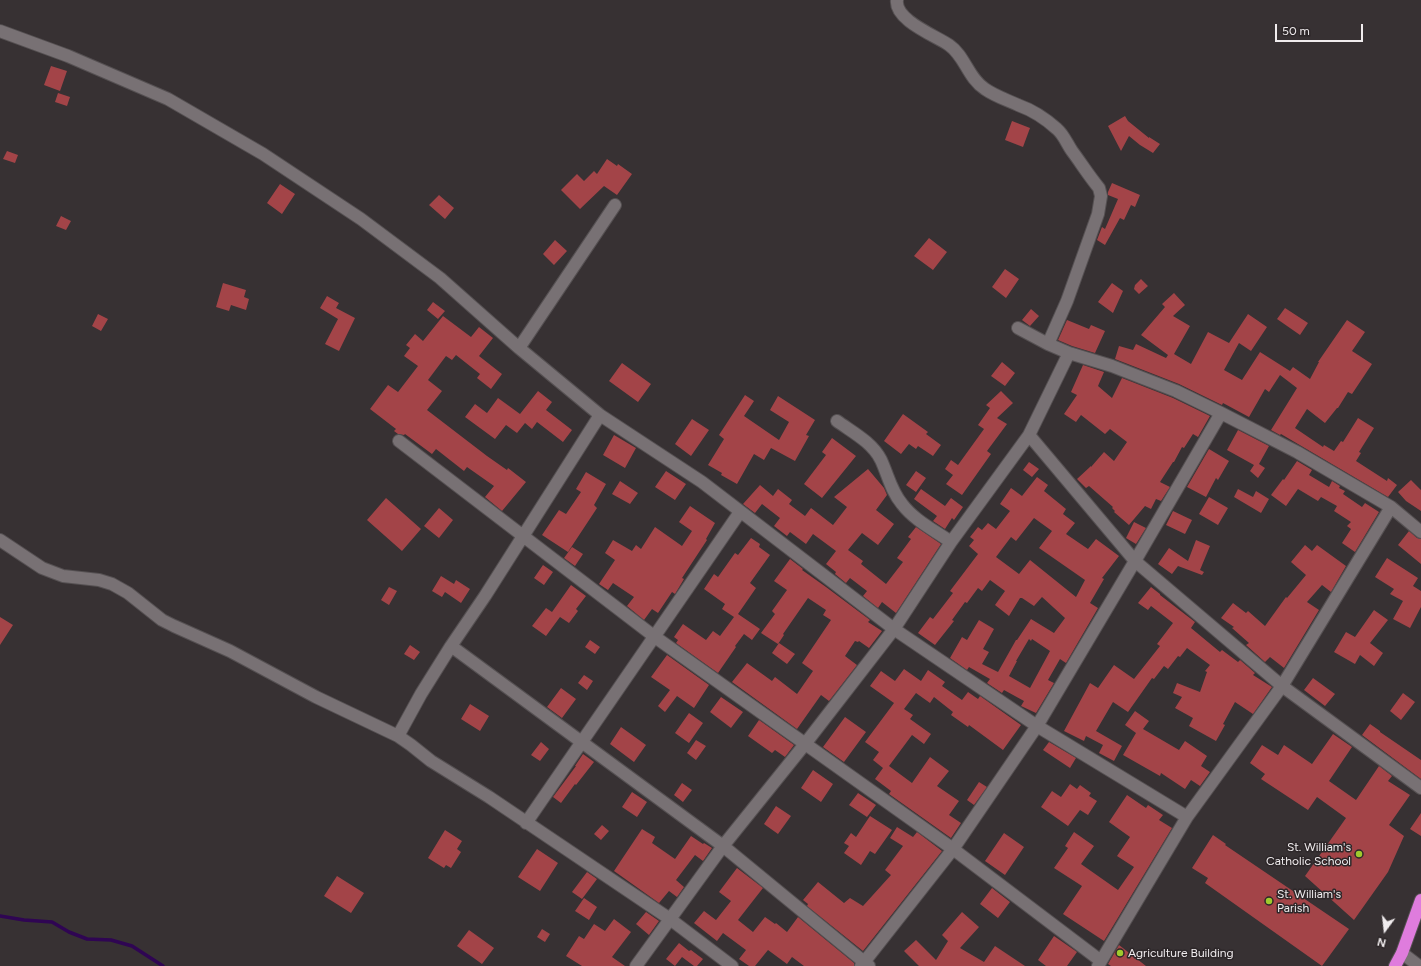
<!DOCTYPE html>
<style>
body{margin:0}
#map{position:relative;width:1421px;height:966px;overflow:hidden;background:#373133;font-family:Figtree,sans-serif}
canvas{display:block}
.north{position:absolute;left:1365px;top:910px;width:40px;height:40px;-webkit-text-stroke:3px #2d2729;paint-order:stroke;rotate:195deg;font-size:11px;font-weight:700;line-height:16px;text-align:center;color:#f0ecee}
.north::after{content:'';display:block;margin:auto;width:14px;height:18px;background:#f0ecee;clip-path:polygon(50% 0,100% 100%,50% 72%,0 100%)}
.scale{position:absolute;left:1275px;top:24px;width:88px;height:18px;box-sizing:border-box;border:2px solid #f0ecee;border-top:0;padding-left:5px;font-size:12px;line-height:14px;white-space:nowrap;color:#f0ecee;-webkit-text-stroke:3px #2d2729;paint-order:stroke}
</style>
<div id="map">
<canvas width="1421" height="966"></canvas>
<div class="north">N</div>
<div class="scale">50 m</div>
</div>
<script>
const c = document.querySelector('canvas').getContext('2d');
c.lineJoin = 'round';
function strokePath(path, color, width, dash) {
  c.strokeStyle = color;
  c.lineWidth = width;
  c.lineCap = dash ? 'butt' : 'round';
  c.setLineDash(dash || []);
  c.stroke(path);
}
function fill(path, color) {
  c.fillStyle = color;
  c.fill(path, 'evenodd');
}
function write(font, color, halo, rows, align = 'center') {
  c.font = font + ' Figtree,sans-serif';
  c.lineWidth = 3;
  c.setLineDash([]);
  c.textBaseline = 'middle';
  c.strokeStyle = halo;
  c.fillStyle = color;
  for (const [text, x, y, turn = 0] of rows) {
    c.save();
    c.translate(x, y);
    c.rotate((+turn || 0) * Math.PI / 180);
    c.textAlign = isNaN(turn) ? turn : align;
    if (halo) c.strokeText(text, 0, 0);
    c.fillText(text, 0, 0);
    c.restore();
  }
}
const stream = new Path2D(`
 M0,916L24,920L52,922L69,932L87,939L111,940L132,946L163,966`);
const building = new Path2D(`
 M51,66L67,71L60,91L44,85Z
 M58,93L70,97L67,106L55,102Z
 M1125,116L1128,121L1149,138V137L1160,144L1153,153L1140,145L1129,136L1121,151L1108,126Z
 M1012,121L1030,128L1023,147L1005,140Z
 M7,151L18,155L15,163L3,159Z
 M607,159L617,166L618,164L632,174L617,195L604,186L580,209L561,190L577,174L584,181L594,171L597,174Z
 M1112,183L1140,195L1135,207L1131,205L1124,220L1120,218L1105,245L1097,240L1102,227L1105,229L1118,199L1108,195V192Z
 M280,184L295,194L282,214L267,203Z
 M439,195L454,208L445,219L429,205Z
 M61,216L71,221L66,230L56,226Z
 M929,238L947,252L933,270L914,256Z
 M555,240L567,251L554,265L543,254Z
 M1005,269L1019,279L1006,298L992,287Z
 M1141,279L1148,286L1139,294L1134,289L1135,285Z
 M223,283L246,290L244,297L249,299L246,310L231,305L229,311L216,307Z
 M1112,283L1123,291L1113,313L1098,302Z
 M1174,293L1185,305L1173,316L1190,326L1174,354L1191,364L1208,332L1229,343L1248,314L1267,327L1251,351L1239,343L1224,370L1242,380L1260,352L1290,371L1293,367L1310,379L1319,362H1318L1347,320L1365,332L1352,351L1372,364L1352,394L1348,392L1338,408H1337L1325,423L1307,409L1295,428L1323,447L1324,445L1334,451L1341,441L1343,442L1358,418L1374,428L1359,452L1361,453L1356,461L1387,481L1388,478L1397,485L1388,497L1281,434L1280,435L1271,430L1297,388L1280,375L1269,392L1265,389L1249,417L1223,403L1222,405L1179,384L1115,359L1119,346L1133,350L1136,344L1166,358L1168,355L1141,335L1165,307L1162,304Z
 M327,296L339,303L336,308L355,318L339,351L325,344L338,319L320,308Z
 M433,302L445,311L438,319L427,310Z
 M1285,308L1308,323L1300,335L1277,319Z
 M1031,309L1039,316L1030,326L1022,320Z
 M98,314L108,319L101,331L92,326Z
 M443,316L471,337L479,327L493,338L479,356L502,374L491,389L477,378L480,374L456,355L452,360L446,356L428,380L442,391L427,410L487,456L507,470L508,468L526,482L502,511L485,497L494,486L467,467L464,471L436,449L432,454L405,434L404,435L398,434L394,431L396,429L370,409L388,385L398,392L418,366L404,356L410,348L406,345L415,334L423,341Z
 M1067,320L1089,329L1091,325L1105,331L1095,353L1072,346L1058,340Z
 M1002,362L1015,373L1005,386L991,376Z
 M622,363L651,384L638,402L609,381Z
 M1083,365L1104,372L1098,386L1112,398L1122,378L1173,398L1210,416L1198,437L1193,434L1184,448L1182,447L1174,462H1173L1160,482L1170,487L1161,501L1156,499L1151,509L1145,506L1129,525L1114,512L1115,511L1112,508L1113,507L1089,486L1086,488L1077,479L1091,466V467L1104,452L1114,461L1127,442L1110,429L1105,434L1081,415L1076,422L1064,414L1077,395L1071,392Z
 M538,391L552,402L546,410L572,430L563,442L537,422L532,429L525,423L517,433L506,425L495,439L465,417L475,404L487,413L498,398L520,414Z
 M1001,391L1013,403L997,418L1007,424L987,451L991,454L962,495L946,484L953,475L945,469L951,460L958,465L984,429L978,425L990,408L986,405Z
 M745,395L754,401L744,416L779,440L789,422L770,410L778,396L815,420L806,435L809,436L795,461L771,448L764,460L754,454L737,484L721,475L722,473L708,465L724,439L719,435Z
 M903,414L928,432L926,434L941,445L933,456L918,446L916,449L909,444L901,454L884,441Z
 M692,419L709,430L691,456L675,444Z
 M1238,430L1269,446L1259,464L1265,468L1258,478L1250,471L1254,465L1227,450Z
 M614,435L636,448L625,468L603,455Z
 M832,438L856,456L822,498L804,484L826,455L822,452Z
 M1209,449L1229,461L1218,480L1216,478L1206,497L1187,487Z
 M1297,461L1312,470L1309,475L1329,487L1332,481L1340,486L1339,488L1345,491L1343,494L1362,507L1365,503L1379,512L1355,552L1342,543L1351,529L1347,526L1351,522L1334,511L1337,506L1321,497L1318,501L1298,489L1286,506L1271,495L1283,479L1284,480Z
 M1029,462L1039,469L1032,477L1023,470Z
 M868,469L884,488L887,495L876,510L894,524L878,545L862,533L848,550L863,561L861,564L886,584L903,562L897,558L911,539L908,537L916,527L941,544L896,613L882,602L878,608L863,596L867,591L850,578L846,583L835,574L836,572L826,564L836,551L813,534L806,544L790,532L787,536L774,526L780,518L762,504L755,513L743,504L760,485L773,496L778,489L792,500L789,504L805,516L811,508L833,525L847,507L834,497Z
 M666,471L686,484L675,500L655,487Z
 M916,471L926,478L916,492L906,485Z
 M586,472L606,484L594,505L597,508L568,552L542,535L559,510L566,514L581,492L576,489Z
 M1037,477L1048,485L1044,491L1066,509L1063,514L1075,523L1066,534L1088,549L1096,539L1119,556L1102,578L1104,579L1090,603L1098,608L1066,663L1060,659L1048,680L1054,683L1036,713L1021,706L1024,701L1004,690L1002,693L987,683L990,679L969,667L967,670L950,658L962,637L967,640L979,620L994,629L983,649L989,652L982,664L998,672L1016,640H1017L1031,619L1054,633L1065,618L1042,597L1034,606L1022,598H1020L1009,616L995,605L1005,591L990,580L982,591L978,588L967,603L965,602L952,620L954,621L935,645L918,633L930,617L933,619L953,593L950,591L978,554L969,546L974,540L970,537L978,527L982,530L988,523L996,529L1010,511L1000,504L1011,488L1022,496ZM1034,518L1052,531L1039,548L1085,580L1076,597L1030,560L1019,574L996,557L1011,537L1016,541ZM1029,639L1031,641L1032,639L1050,651L1030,688L1009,676L1017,661H1016Z
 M1411,480L1421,490V511L1406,501L1398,492Z
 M620,481L638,493L630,504L612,494Z
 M921,489L945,506L951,498L963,507L954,520L952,518L945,529L933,521L937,516L914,499Z
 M1238,489L1253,497L1256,491L1269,499L1261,513L1234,497Z
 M1209,497L1228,508L1218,525L1199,514Z
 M386,498L421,529L402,551L367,520Z
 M690,506L715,523L706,539L707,540L682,578L684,579L675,594L672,592L658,613L652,609L644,620L627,606L634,597L613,583L608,590L599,584L615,560L605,553L613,540L632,551L636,545L641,549L655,527L682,546L692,531L679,522Z
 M439,508L453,520L439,538L424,526Z
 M1173,511L1192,520L1185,534L1166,525Z
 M1134,522L1146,528L1136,544L1126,538Z
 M1409,531L1417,538L1421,539V564L1398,545Z
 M751,538L760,544L759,547L770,555L750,583L756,588L738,614L760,629L752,640L744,634L735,646L736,647L718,673L676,643L678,640L674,637L683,624L706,640L713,631L720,636L734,617L722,609L725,604L704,589L714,574L718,577L735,553L738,555Z
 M1196,540L1210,546L1200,570L1204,572L1202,575L1178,566L1172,574L1158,564L1169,548L1188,561Z
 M1305,545L1312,551L1317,545L1346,566L1331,592L1322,585L1307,602L1319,610L1284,668L1270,657L1265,662L1246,645L1249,643L1232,628L1234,627L1221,618L1233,603L1246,613L1248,611L1265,626L1286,597L1287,598L1306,575L1291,562Z
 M572,547L583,554L575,566L564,558Z
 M1387,558L1418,578L1413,586L1421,591V607L1410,628L1393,619L1403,601L1390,594L1394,589L1375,577Z
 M790,559L803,569L802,570L826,587L870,620L868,622L882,631L869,648L859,641L858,642L855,641L845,656L857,665L829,701L821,695L797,729L732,682L747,663L772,681L775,677L797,694L813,671L802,663L831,620L823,615L826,610L808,598L783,634L784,635L778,644L761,633L775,614L772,611L787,590L774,581Z
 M543,565L553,572L544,585L534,578Z
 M441,576L454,584L456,580L470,589L461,603L445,592L442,597L432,591Z
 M571,585L586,596L576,609L578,611L569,623L560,617L546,636L532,626L546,608L552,612Z
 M389,587L397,591L389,605L381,600Z
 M1151,587L1160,594V595L1195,622L1191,628L1220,652L1222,650L1238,662L1240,660L1255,673L1253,675L1272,687L1253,714L1235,702L1223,724L1225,725L1216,741L1189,726L1193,718L1175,708L1182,697L1173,693L1177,683L1200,692L1207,672L1205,671L1210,665L1187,648L1180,657L1178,656L1168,669L1164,666L1154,679L1152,678L1128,712L1113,702L1096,731L1122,746L1114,761L1099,753L1103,745L1086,736L1084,741L1064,731L1090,683L1098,688L1114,665L1134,679L1160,646L1157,644L1173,623L1151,606L1148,610L1138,603Z
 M1374,610L1388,620L1370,643L1383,653L1374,666L1360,655L1355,664L1334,652L1346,632L1355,637Z
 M0,617L13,625L0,645Z
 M590,640L600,647L595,654L585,647Z
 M779,643L795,654L787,664L772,653Z
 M410,645L420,652L414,660L404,654Z
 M667,655L709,685L694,708L677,696L665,712L658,706L670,690L651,677Z
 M904,669L921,681L928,670L945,682L942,686L962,700L968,692L978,699L980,696L1021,725L1003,750L969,725L968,727L951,715L953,712L934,697L930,703L916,693L904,709L913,715L910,719L931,734L924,744L912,735L889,766L912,783L930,757L949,771L937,786L959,801L949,815L961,823L951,838L889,794L891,791L875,779L883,768L873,760L879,752L865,742L894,703L870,686L881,671L895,681Z
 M584,675L593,681L587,690L578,683Z
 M1313,678L1335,694L1325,706L1304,690Z
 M561,688L576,699L562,718L547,707Z
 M1403,693L1415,702L1401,720L1390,711Z
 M721,697L743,712L731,728L710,712Z
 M470,704L489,716L480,731L461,719Z
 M1135,711L1149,721L1143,729L1179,750L1185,741L1207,756L1201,766L1210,772L1200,786L1191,780L1185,789L1161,773L1160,776L1123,755L1136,733L1125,725Z
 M689,713L703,723L689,743L675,733Z
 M845,717L866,732L844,762L823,747Z
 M759,720L794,745L785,757L775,750L772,753L748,736Z
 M1370,724L1380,731V732L1421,760V779L1362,735Z
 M621,727L646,745L634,762L610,744Z
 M1333,734L1352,747L1329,781L1356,800L1379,766L1392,776L1388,781L1410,795L1389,825L1404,836L1388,872L1354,920L1305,876L1346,818L1317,797L1308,810L1261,779L1265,774L1250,763L1262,745L1278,755L1284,745L1312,764Z
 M696,740L706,746L696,760L687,753Z
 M541,742L549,749L540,761L531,755Z
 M1049,742L1076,758L1070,768L1043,750Z
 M583,754L594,762L576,785L575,784L561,803L553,797L576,766H575Z
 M813,770L833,784L821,802L801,788Z
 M979,782L987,787L974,805L967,800Z
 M682,783L692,790L683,802L674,795Z
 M1070,784L1077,789L1080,785L1091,793L1089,796L1097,801L1088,815L1080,810L1068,826L1041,807L1052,791L1061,797Z
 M632,792L647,802L637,817L622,807Z
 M858,793L876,805L867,817L849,805Z
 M1127,795L1146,808L1148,805L1163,815L1159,820L1172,828L1104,941L1063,914L1082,886L1054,868L1068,848L1065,846L1074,832L1094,846L1081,864L1118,890L1134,867L1117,856L1130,837L1109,822Z
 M776,806L791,816L778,834L764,824Z
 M1421,813V836L1410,829Z
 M870,816L892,830L875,854L870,851L861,865L844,853L849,846L844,843L851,833L856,837Z
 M602,825L609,831L601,840L594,834Z
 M897,827L913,837L917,832L942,851L863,951L807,906L808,904L803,900L818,882L844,903L850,898L863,906L891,875L885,870L903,846L890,838Z
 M642,829L655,837L652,843L675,859L691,836L703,844L704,843L712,848L703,861L695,855L676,880L684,887L677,897L669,891L659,903L614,871Z
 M445,830L462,841L457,849L461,852L451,868L446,865L444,868L428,858Z
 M1004,833L1024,847L1005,875L985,861Z
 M1213,835L1226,844L1225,845L1349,929L1322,966L1205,883L1208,878L1192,868Z
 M537,849L558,863L540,891L518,877Z
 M737,868L763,888L738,920L753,932L765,917L775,924L776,923L787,932L798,917L854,963V966H804L792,957L787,964L768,950L755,966H749L739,959L746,950L723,933L717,941L694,923L704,911L716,920L731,901L719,892Z
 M587,872L597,879L582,899L572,892Z
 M337,876L364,893L351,913L324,896Z
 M992,888L1010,902L998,918L980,904Z
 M584,898L597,907L589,920L575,911Z
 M646,912L659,921L649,935L636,924Z
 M962,912L979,927L960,948L984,962L995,946L1025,966H919L904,951L916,940L936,960L948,941L942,935Z
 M614,919L631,932L612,957L625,966H582L566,956L579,936L584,939L594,924L605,931Z
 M542,929L550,934L545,942L537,937Z
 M469,930L494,948L482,964L457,946Z
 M1054,936L1077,952L1067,966H1046L1038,960Z
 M679,943L689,951L691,950L703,959L697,966H694L682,957L675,966L666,959Z
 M1119,945L1146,966H1111L1108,964Z`);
const street = new Path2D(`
 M897,0C894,20 936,36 949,45C965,56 968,78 985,89C995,96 1007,100 1018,105C1032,110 1046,119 1057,129C1064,135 1067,144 1072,151C1081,163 1089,176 1099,188L1101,196L1098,214L1067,301L1048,344
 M0,31L68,56L168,99L263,154L361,219L440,278L519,348L600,415L702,482L894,629L1037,726L1187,817
 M1018,328L1048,344L1069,353L1112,366L1140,377L1176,391L1221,413L1297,452L1391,507L1421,532
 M519,348L615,205
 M600,415L485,596L451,646L421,694L398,736L411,745L431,761L489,797L670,919L732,966
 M837,421C852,432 872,442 881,460C888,475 891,491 902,504C914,520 934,530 951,542
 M1029,435L1135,561L1282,686L1421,788
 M399,441L655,637L953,849L1101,961
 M0,540L42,568L63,576L99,580L112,584L128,593L162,620L174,626L230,651L316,697L398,736
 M451,646L723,846L869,966
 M526,823L740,512
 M1402,953L1419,966
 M636,966L723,846L805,744L894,629L951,542L1029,435L1069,353
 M861,966L953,849L1037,726L1135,561L1221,413
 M1098,966L1187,817L1282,686L1391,507`);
const highway = new Path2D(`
 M1395,966L1402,953L1421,900`);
const markers = [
 [1359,854,4,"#9fca2d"],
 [1269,901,4,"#9fca2d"],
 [1120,953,4,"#9fca2d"]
];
const poiNames = [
 ["St. William's",1351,847,"right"],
 ["Catholic School",1351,861,"right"],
 ["St. William's",1277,894],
 ["Parish",1277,908],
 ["Agriculture Building",1128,953]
];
strokePath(stream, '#2f0553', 3.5);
fill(building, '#a34448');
strokePath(street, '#555052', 14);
strokePath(highway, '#555052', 14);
strokePath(street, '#787174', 12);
strokePath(highway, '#df7cdd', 12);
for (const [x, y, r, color] of markers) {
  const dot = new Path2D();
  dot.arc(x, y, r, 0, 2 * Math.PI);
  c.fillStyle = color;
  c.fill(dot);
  strokePath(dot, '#2d2729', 1.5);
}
write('12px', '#f0ecee', '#2d2729', poiNames, 'left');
</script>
